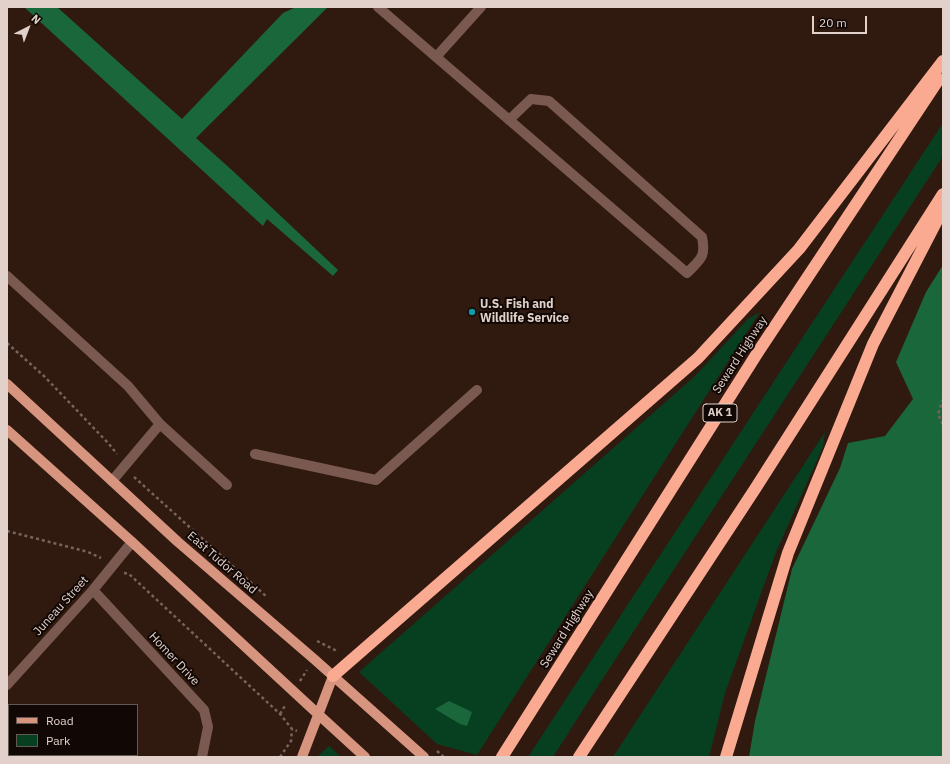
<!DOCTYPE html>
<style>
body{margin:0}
#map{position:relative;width:950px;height:764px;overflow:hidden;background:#30190f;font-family:"IBM Plex Sans",sans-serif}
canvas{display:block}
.frame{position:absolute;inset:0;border:8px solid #e1d1ca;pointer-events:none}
.legend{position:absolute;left:8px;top:704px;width:130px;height:52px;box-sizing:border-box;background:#110704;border:1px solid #645853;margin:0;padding:5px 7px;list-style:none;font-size:12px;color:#e1d1ca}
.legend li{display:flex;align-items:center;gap:8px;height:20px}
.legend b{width:20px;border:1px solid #645853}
.north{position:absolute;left:8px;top:8px;width:40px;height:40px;-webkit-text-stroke:3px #110704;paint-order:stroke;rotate:42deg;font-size:11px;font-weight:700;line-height:16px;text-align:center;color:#e1d1ca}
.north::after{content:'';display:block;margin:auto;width:14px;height:18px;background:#e1d1ca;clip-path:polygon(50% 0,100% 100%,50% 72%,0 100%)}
.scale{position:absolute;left:812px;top:16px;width:55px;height:18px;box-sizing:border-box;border:2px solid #e1d1ca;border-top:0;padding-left:5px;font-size:12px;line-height:14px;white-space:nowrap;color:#e1d1ca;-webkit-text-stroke:3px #110704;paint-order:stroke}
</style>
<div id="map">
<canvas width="950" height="764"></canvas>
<div class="frame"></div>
<ul class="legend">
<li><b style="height:5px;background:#d7947f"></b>Road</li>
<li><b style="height:11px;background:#074021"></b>Park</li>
</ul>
<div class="north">N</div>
<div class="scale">20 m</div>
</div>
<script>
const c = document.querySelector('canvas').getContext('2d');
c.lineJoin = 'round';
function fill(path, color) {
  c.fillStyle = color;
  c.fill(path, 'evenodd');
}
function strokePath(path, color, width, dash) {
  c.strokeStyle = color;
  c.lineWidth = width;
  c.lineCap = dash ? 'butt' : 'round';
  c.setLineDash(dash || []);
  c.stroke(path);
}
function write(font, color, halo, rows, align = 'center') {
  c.font = font + ' "IBM Plex Sans",sans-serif';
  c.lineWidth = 4;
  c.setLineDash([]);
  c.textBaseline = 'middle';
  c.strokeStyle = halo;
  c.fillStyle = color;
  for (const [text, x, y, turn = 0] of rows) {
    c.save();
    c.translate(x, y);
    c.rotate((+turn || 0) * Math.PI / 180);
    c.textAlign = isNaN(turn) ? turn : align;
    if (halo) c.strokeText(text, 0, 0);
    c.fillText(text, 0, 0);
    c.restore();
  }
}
const green = new Path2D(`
 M943,123V156L600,683L553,757H528Z
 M760,312L713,385L477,755L437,744L359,672L695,376L748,319Z
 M825,432L823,447L776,552L725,693L709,757H613Z
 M329,746L341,757H317Z`);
const forest = new Path2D(`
 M24,7H57L182,119L283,13L296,7H328L196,138L234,172L338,270L333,276L267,219L263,226Z
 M943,265V757H749L755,721L792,569L840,468L848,443L885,436L913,399L896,362L926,292Z
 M449,701L472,712L467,726L460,724L435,709Z`);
const path = new Path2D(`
 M7,343L44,376L109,444L117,454
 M943,399L938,414L943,425
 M134,477L267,597
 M7,531L88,552L101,558
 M124,573L129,574L280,714L292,729L297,731
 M317,641L335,650L337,652
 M300,681L307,670
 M280,714L286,704
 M437,751L444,757
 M280,757L291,741L292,729`);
const minor = new Path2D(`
 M378,7L687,273C701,259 706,257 702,237L549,101L531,99L509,120
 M436,57L481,7
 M7,276L128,386L160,424L227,485
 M255,454L376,480L477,390
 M112,481L160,424
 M93,590L204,710L208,727L202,757
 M7,685L93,590L132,542
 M69,755L70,757
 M30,757L41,755`);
const major = new Path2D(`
 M7,384L178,542L314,659L424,757
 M7,430L132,542L319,715L365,757
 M302,757L333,676`);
const highway = new Path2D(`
 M333,676L698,358L799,249L943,61
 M502,757L758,352L939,79
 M579,757L755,489L943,194
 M726,757L788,553L873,344L943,209`);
const markers = [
 [472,312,4,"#0f9aa8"]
];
const shields = [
 [720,413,34]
];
const shieldNames = [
 ["AK 1",720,413]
];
const poiNames = [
 ["U.S. Fish and",480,305],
 ["Wildlife Service",480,319]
];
const streetNames = [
 ["Seward Highway",740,355,-57],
 ["East Tudor Road",222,563,41],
 ["Juneau Street",61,606,-48],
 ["Seward Highway",567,629,-58],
 ["Homer Drive",174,659,47]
];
fill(green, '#074021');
fill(forest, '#1a673b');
strokePath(path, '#77635a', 2.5, [3, 3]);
strokePath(minor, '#7a5a50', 10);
strokePath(major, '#d7947f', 10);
strokePath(highway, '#fbaa92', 12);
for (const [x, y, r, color] of markers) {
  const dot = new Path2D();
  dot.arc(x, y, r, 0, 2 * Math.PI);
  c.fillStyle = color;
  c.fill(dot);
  strokePath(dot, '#110704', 1.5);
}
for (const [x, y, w] of shields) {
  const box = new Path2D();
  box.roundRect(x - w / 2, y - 9, w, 18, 3);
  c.fillStyle = '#110704';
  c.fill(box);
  strokePath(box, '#e1d1ca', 1);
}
write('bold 11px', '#e1d1ca', null, shieldNames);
write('bold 12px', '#e1d1ca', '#110704', poiNames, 'left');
write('12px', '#e1d1ca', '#110704', streetNames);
</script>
